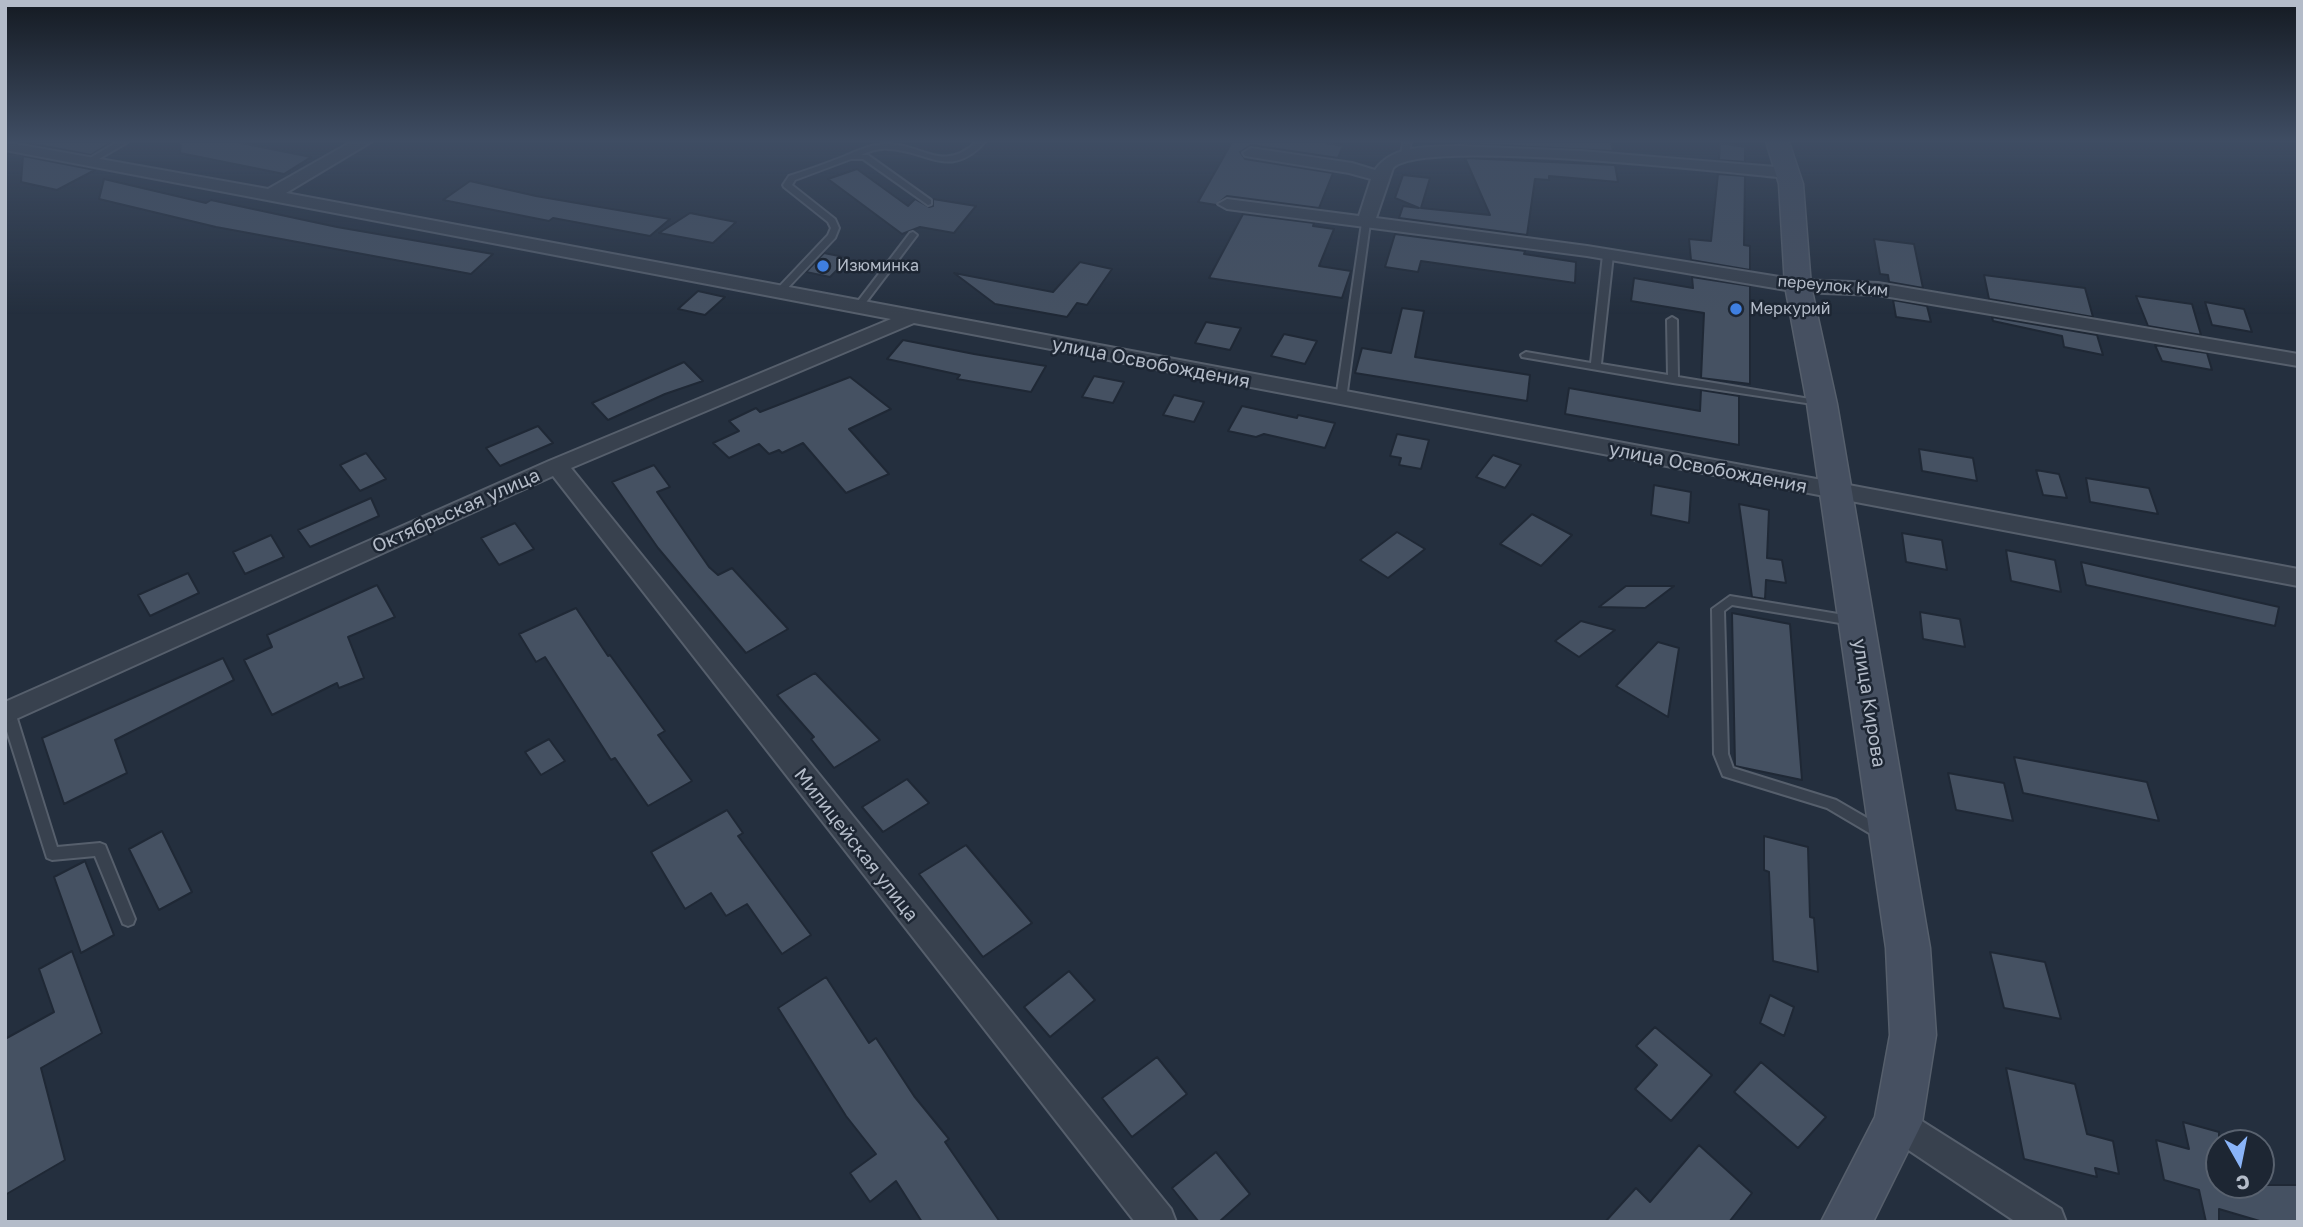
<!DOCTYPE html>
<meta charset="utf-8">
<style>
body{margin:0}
#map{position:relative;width:2303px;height:1227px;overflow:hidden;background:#242f3e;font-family:"Golos Text",sans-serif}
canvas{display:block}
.frame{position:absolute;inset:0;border:7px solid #b4bcc9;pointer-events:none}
.north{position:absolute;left:2205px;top:1129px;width:70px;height:70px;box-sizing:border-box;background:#1d2633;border:2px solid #59626f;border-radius:50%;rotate:171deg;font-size:19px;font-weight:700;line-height:28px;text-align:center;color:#b4bcc9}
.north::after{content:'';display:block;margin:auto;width:24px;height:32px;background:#8ab4f8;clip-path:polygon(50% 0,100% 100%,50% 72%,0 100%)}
</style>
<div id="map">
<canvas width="2303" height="1227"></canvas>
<div class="frame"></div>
<div class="north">С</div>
</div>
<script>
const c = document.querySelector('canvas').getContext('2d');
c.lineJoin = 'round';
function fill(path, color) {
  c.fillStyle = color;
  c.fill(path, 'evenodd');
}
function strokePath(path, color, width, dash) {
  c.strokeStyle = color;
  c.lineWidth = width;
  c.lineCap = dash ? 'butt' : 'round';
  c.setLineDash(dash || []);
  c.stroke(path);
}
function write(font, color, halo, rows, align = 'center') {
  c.font = font + ' "Golos Text",sans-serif';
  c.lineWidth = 5;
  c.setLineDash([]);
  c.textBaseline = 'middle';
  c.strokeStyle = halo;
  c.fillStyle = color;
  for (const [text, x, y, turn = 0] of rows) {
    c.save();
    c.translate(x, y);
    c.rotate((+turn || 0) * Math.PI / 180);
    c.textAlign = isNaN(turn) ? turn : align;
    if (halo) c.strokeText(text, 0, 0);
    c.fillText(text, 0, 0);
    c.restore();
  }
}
const building = new Path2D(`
 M24,142H111L91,155Z
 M181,142H236L311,157L284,174L180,153Z
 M1232,142H1321L1343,146L1338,158L1251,145L1240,152L1245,159L1333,173L1319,208L1227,196L1216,205L1198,202Z
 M1458,142H1611L1613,151L1458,143Z
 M1720,143L1745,147V162L1719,160Z
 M23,156L95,170L57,190L21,182Z
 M1465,158L1615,165L1618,182L1549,176V180L1535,179L1527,235L1399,218L1403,206L1419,208L1395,198L1403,175L1430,178L1421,208L1490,215Z
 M857,169L908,206L915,199L929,207L933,206V199L976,206L954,233L920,227L902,234L828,179Z
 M1718,174L1745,176L1744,245L1750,246V270L1691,260L1689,239L1711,241Z
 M104,179L206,203L211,200L337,227L493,254L471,274L216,227L99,199Z
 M470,181L536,196L670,219L650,236L553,218L549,221L443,200Z
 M690,213L736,222L713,243L659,233Z
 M1243,214L1314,223L1313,226L1334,229L1319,266L1351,271L1342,298L1209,278Z
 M1395,234L1525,251L1524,254L1576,262L1575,283L1421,261L1418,272L1385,267Z
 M1874,239L1914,244L1923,288L1889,282L1888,275L1880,274Z
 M824,253L849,258L830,277L806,272Z
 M1080,262L1112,269L1087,305L1077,303L1067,317L995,304L954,273L1053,292Z
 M1984,275L2085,288L2093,317L1989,299Z
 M1692,277L1750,286V384L1701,378L1704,313L1631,301L1634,278L1693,288Z
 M698,291L725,297L705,315L678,309Z
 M2136,296L2192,304L2201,335L2148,326Z
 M1893,300L1927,306L1931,322L1896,317Z
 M2205,302L2244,309L2252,332L2212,325Z
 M1402,308L1424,311L1415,357L1530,375L1527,401L1355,373L1362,348L1391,353Z
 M1992,317L2097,335L2103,355L2064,347L2062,336L1993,321Z
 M1206,322L1241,328L1230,350L1195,343Z
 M1284,334L1317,341L1305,364L1271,356Z
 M903,340L974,354L1046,366L1031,392L957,379L960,375L887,359Z
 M2155,345L2207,353L2212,370L2162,361Z
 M684,362L703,381L665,394L608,420L592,403Z
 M1094,376L1124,382L1113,403L1082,397Z
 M850,377L891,409L849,429L889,474L846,493L803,443L782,453L779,450L769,454L759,444L729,458L713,443L739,431L729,421L756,408L760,412Z
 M1569,388L1700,411L1701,390L1739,396V445L1565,414Z
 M1174,395L1204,402L1194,422L1163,415Z
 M1242,406L1297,418L1298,415L1335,423L1325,448L1264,434L1256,437L1228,431Z
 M538,426L553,443L500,466L486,448Z
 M1397,434L1429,440L1421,469L1399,465L1401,458L1390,456Z
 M1919,449L1973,458L1977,481L1922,471Z
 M366,453L386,479L360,491L340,465Z
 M1493,455L1521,465L1505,488L1476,477Z
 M654,465L670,487L657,492L709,567L718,575L732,568L788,629L746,653L658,548L612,482Z
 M2036,470L2059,474L2067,498L2043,495Z
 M2086,478L2149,488L2158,514L2090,502Z
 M1654,485L1691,492L1689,523L1651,515Z
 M371,498L379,516L310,547L298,530Z
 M1739,504L1769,510L1767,558L1782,560L1786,583L1766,580L1765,599L1752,597Z
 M1532,514L1572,535L1541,566L1500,544Z
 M515,523L534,549L499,565L481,538Z
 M1397,532L1425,549L1388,578L1360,560Z
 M1902,533L1942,540L1947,570L1906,562Z
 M271,535L284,557L245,574L233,552Z
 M2006,550L2055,560L2061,592L2011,581Z
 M2081,562L2279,607L2275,626L2086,585Z
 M188,573L199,593L150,616L138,595Z
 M377,585L395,617L348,637L364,678L339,688L337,683L272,715L244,660L272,647L267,635Z
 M1626,586H1674L1645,608L1599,607Z
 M576,608L608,656L610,655L665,731L658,735L692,781L648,806L615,758L611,760L545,657L536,662L519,634Z
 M1920,612L1960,619L1965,647L1923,639Z
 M1732,613L1790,624L1802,780L1735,766Z
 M1581,621L1615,630L1579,657L1555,641Z
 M1658,642L1679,648L1668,717L1616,686Z
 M223,658L234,680L115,740L127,773L64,804L42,738Z
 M815,673L880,740L834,768L811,739L814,737L777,695Z
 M549,739L565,761L541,775L525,752Z
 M2014,757L2147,782L2159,821L2023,793Z
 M1948,773L2004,783L2013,821L1956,810Z
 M907,779L929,803L883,832L862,807Z
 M727,810L743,833L738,836L811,935L782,954L747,904L726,916L711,893L685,909L651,852Z
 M162,831L192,892L159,910L129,849Z
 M1764,836L1808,847L1810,917L1814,918L1818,972L1773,961L1769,872L1764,870Z
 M966,845L1032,923L983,957L919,874Z
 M85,861L114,935L81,953L54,877Z
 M72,951L102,1033L41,1068L65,1160L5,1195V1039L54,1012L39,969Z
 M1990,952L2045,962L2061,1019L2004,1008Z
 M1069,971L1095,1000L1050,1037L1024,1007Z
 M826,977L869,1043L876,1038L914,1096L949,1139L945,1142L1000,1222H922L896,1181L870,1202L850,1173L876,1154L846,1116L778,1008Z
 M1770,995L1794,1007L1784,1036L1760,1023Z
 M1655,1027L1712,1075L1671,1121L1635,1089L1657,1065L1636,1046Z
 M1157,1057L1187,1094L1132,1137L1102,1098Z
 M1761,1062L1826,1117L1798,1148L1734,1092Z
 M2006,1068L2075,1084L2087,1134L2113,1141L2119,1174L2095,1168L2097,1177L2024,1159Z
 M2183,1122L2219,1132V1185H2298V1222H2263L2219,1209V1222H2206L2199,1190L2164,1180L2156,1140L2189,1149Z
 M1699,1145L1752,1193L1729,1222H1605L1636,1188L1650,1202Z
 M1216,1152L1250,1194L1219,1222H1199L1172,1188Z`);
const service = new Path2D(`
 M117,142H128L92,163L85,161Z
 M976,142H985C949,181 928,150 888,149C879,148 870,151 861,155H868L931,200V204L928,205L863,159H851L795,180L792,185L835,219L839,228L835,238L782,294H776V290L828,235L831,228L828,222L784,187L783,185L789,176C808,170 827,163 845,156C857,151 871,144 886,144C922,143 942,174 976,142Z
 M1403,142H1411L1409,155L1405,157L1401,155Z
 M1366,220L1370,223L1346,399L1341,402L1336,399L1362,223Z
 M913,232L917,235L861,309H855V305L910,233Z
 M1608,252L1613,255L1601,364L1668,375L1667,320L1672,317L1677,320L1678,377L1822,401L1826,402V406L1673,383L1522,357L1521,355L1526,352L1591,363L1603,255Z
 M1730,596L1856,617L1858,620L1852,625L1732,605L1724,611L1728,754L1733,768L1836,800L1886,829L1888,833L1886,837L1881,839L1876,837L1827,808L1723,776L1714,754L1712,609Z
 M8,707L13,708L15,712L57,847L100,843L105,845L135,919L133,924L128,926L123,924L95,856L52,860L47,858L5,725V708Z`);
const minor = new Path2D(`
 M5,142L268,189L351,142H371L286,193L2298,569V586L914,323L571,468L1171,1209L1176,1222H1135L553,476L5,724V702L549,461L891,319L5,150Z
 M1459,146L1581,151L1788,168L1796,173L1788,178C1731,173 1423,137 1393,168L1376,218L1587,246L1798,280L1878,283L2298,354V366L1878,295L1798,292L1587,256L1227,209L1218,204L1227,199L1359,216L1371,179L1349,173L1245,156L1243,153L1251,148L1352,163L1375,170C1393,144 1430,147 1459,146Z
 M1898,1106L2061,1209L2066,1222H2016L1886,1135L1881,1123L1886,1111Z`);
const secondary = new Path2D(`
 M1766,142H1789L1803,184L1811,286L1837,404L1930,948L1936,1035L1922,1123L1873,1222H1821L1875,1117L1890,1035L1886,948L1807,404L1785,286L1779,184Z`);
const markers = [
 [823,266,7,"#3f7fe0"],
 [1736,309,7,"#3f7fe0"]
];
const farPoinames = [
 ["Изюминка",837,266],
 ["Меркурий",1750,309]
];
const farStreetnames = [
 ["переулок Ким",1833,286,5]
];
const streetNames = [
 ["улица Освобождения",1151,363,11],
 ["улица Освобождения",1708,468,11],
 ["Октябрьская улица",456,511,-24],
 ["улица Кирова",1869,703,81],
 ["Милицейская улица",856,845,52]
];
fill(building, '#455162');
strokePath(building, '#1f2835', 2);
strokePath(service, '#565f6c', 4);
strokePath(minor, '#565f6c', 4);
strokePath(secondary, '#565f6c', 3);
fill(service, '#38414e');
fill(minor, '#38414e');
fill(secondary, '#465061');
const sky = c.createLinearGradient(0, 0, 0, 314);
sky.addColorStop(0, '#141a22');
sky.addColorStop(0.45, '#3f4d63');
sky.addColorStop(1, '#3f4d6300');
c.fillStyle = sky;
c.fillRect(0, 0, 2303, 314);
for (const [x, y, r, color] of markers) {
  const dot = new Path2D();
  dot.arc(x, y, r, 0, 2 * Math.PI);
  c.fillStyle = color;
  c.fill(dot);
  strokePath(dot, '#1d2633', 2.5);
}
write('16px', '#b4bcc9', '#1d2633', farPoinames, 'left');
write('16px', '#b4bcc9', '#1d2633', farStreetnames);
write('19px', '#b4bcc9', '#1d2633', streetNames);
</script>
